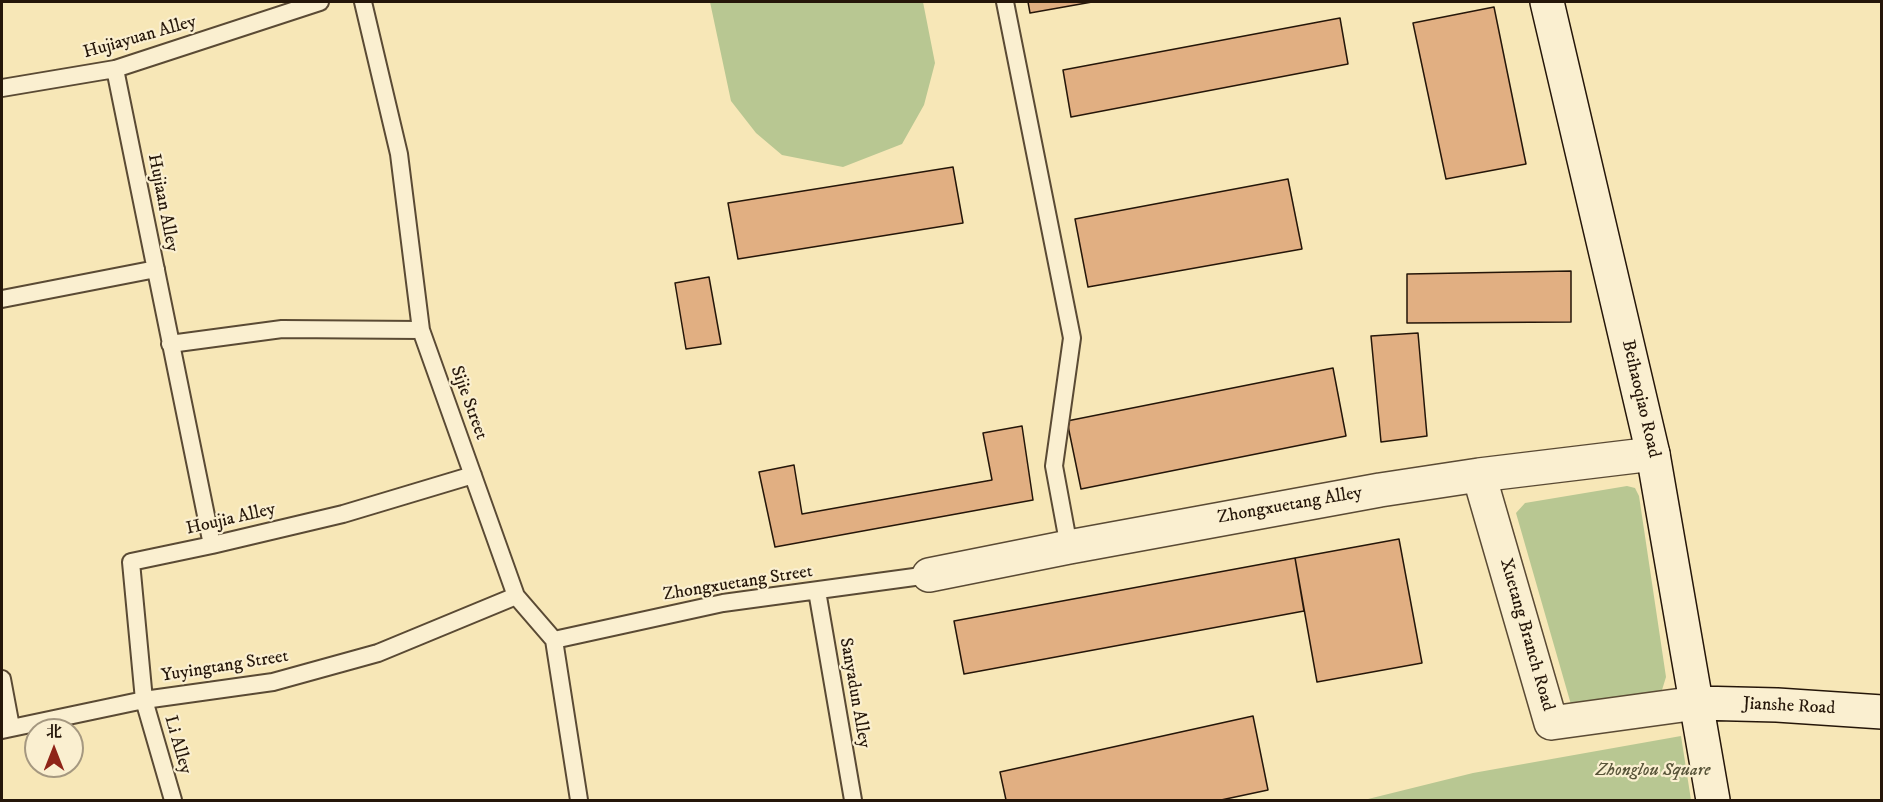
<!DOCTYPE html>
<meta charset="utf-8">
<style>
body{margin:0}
#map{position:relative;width:1883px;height:802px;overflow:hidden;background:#f7e7b7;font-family:"IM FELL DW Pica","Noto Serif SC",serif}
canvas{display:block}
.frame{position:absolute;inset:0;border:3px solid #251609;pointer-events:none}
.north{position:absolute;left:24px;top:718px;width:60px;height:60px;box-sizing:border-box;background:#faefd0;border:2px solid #a59880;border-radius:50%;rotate:0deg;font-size:16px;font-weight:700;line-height:24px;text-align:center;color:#251609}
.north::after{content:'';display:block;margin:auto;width:21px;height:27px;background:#8f2418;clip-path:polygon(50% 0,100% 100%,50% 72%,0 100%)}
</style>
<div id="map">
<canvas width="1883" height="802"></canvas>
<div class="frame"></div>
<div class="north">北</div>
</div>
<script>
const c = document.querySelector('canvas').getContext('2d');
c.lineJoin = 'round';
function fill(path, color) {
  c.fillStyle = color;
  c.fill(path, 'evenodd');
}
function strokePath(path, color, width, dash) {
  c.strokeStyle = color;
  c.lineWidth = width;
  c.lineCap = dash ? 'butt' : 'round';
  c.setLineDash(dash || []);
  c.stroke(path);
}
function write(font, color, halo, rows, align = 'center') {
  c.font = font + ' "IM FELL DW Pica",serif';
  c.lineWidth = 4.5;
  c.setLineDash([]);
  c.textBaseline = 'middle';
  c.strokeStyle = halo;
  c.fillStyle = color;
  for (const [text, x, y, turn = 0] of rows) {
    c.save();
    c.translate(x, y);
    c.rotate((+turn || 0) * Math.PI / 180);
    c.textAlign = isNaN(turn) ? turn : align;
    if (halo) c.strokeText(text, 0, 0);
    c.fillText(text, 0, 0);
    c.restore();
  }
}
const green = new Path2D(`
 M710,2H923L935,63L924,105L902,144L843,167L782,155L756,133L731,101Z
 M1627,486L1635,488L1639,496L1666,677L1662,690L1650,696L1572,708L1516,513L1525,503Z
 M1681,736L1691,800H1364L1473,773Z`);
const building = new Path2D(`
 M1028,2H1092L1030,13Z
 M1494,7L1526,164L1446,179L1413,23Z
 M1340,18L1348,64L1071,117L1063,70Z
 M953,167L963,223L738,259L728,203Z
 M1288,179L1302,249L1088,287L1075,219Z
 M1571,271V322L1407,323V274Z
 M709,277L721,344L686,349L675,283Z
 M1418,333L1427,436L1381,442L1371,336Z
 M1333,368L1346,436L1081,489L1067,421Z
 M1022,426L1033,500L775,547L759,472L794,465L802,514L992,480L983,433Z
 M1399,539L1422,663L1317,682L1295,558Z
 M1295,558L1304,611L964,674L954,621Z
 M1253,716L1268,790L1221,800H1006L1000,772Z`);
const lane = new Path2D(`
 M363,2L399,154L421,330L516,596L554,640L579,800
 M1005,2L1072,338L1054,466L1069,547
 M115,69L212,545
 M2,88L115,69L320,2
 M2,299L156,269
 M170,344L282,329L421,330
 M817,591L853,800
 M554,640L723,603L929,575
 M2,679L11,727
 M2,730L144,700L273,682L378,653L516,596
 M173,800L144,700L131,562L212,545L343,514L473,475`);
const street = new Path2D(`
 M1479,475L1551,723L1697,703
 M929,575L1069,547L1380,490L1479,475L1653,454`);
const secondary = new Path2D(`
 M1547,2L1653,454L1713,800
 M1697,703L1777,705L1882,712`);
const streetNames = [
 ["Hujiayuan Alley",140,38,-16],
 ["Hujiaan Alley",162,203,79],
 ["Beihaoqiao Road",1640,399,77],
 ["Sijie Street",468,403,70],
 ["Zhongxuetang Alley",1290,506,-10],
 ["Houjia Alley",231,520,-13],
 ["Zhongxuetang Street",738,584,-9],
 ["Xuetang Branch Road",1526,635,74],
 ["Yuyingtang Street",225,667,-9],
 ["Sanyadun Alley",854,693,80],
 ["Jianshe Road",1789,707,3],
 ["Li Alley",177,745,74]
];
const parkNames = [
 ["Zhonglou Square",1653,771]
];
fill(green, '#b8c792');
fill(building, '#e1af82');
strokePath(building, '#251609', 1.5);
strokePath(lane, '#5a4a34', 20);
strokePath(street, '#5a4a34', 36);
strokePath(secondary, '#251609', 36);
strokePath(lane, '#faefd0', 16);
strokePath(street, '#faefd0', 33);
strokePath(secondary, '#faefd0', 33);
write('18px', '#251609', '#faefd0', streetNames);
write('italic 18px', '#585439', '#faefd0', parkNames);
</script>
